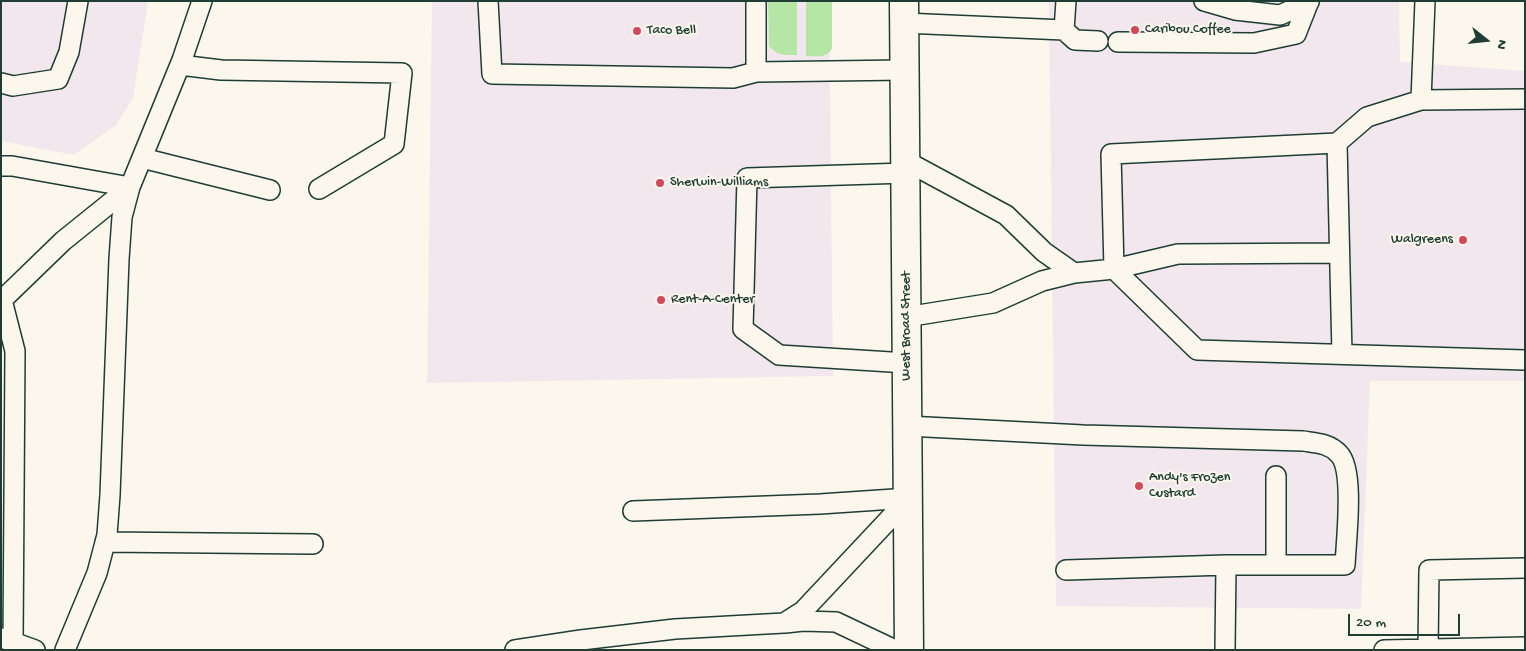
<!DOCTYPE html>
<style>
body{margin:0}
#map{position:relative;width:1526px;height:651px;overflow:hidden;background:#fbf7ec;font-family:"Gochi Hand",sans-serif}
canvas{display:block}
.frame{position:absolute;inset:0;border:2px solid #1f3d34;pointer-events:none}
.north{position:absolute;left:1461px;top:15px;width:50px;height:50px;-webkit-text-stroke:4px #fbf7ec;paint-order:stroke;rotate:106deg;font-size:14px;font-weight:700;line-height:20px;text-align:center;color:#1f3d34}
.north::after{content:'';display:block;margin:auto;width:18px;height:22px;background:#1f3d34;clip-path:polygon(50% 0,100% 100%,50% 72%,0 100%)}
.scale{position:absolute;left:1348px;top:614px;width:112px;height:22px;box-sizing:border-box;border:2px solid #1f3d34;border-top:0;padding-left:6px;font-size:15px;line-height:18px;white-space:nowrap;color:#1f3d34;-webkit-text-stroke:4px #fbf7ec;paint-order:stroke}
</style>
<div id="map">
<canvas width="1526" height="651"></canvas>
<div class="frame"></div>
<div class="north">N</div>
<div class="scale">20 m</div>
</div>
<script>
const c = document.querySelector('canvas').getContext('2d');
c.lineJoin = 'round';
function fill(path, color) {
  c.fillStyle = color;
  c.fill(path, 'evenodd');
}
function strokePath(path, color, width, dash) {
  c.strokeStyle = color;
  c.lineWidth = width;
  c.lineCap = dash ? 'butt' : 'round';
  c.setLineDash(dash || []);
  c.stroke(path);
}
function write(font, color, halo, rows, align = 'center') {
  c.font = font + ' "Gochi Hand",sans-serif';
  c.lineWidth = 4;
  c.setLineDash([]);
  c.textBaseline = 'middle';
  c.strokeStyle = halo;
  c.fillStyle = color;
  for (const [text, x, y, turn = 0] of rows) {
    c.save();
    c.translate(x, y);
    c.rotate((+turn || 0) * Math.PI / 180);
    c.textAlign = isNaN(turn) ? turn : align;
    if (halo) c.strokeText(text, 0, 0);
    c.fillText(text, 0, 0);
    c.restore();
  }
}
const built = new Path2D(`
 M1,1H148L133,98L116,125L74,155L1,141Z
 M432,1H829L833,376L427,383Z
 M1049,1H1399L1400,62L1525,71V381H1370L1361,609L1056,606Z`);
const green = new Path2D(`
 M768,1H797V55C785,55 777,56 769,46Z
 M806,1H832V48C828,59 815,56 806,56Z`);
const service = new Path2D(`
 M488,1L492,74L733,78L756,72L904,70
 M1204,1L1235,10L1280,15L1309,2
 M1425,1L1421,100L1367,117L1337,143L1111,154L1114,269L1197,350L1525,360
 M904,23L1064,30L1075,40L1098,41
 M1064,30L1066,1
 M1118,42L1254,43L1296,34L1309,1
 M180,65L221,70L402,73L394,144L319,189
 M756,72V1
 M1,83L13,86L58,79L69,52L78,1
 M1421,100L1525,99
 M1337,143L1342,354
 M142,158L270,190
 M906,161L1006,215L1044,252L1074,273
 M1,166H12L130,187
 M906,173L747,178L743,329L779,355L907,363
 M2,300L15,351L13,641
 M1,301L63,241L130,187
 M906,317L993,303L1042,281L1074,273L1114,269L1178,254L1339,253
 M907,426L1083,435L1303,441C1316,443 1329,443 1339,454C1355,470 1346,541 1345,565H1226L1066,570
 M633,511L820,504L909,498
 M105,542L313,544
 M1276,565V476
 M785,623L803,621L836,622L895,650
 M2,638L35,650
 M65,650L97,573L107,535L110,495L119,259L122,217L130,187L182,60L202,1
 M515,650L581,640L675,629L784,623L803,611L909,498
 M1225,650L1226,565
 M1384,650L1525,647
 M1428,650L1429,570L1525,568`);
const primary = new Path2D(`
 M904,1L909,650`);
const markers = [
 [1135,30,5,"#d1495b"],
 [637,31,5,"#d1495b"],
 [660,183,5,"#d1495b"],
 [1463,240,5,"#d1495b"],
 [661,300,5,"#d1495b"],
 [1139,486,5,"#d1495b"]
];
const poiNames = [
 ["Caribou Coffee",1145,30],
 ["Taco Bell",647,31],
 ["Sherwin-Williams",670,183],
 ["Walgreens",1453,240,"right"],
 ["Rent-A-Center",671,300],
 ["Andy's Frozen",1149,478],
 ["Custard",1149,494]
];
const streetNames = [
 ["West Broad Street",907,326,-90]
];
fill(built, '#f3e7ee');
fill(green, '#b6e6a6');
strokePath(service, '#1f3d34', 22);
strokePath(primary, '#1f3d34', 31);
strokePath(service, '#fbf7ec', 19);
strokePath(primary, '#fbf7ec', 28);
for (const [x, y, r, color] of markers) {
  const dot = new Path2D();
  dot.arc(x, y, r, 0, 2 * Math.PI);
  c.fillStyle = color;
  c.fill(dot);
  strokePath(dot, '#fbf7ec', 2);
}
write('14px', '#1f3d34', '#fbf7ec', poiNames, 'left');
write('14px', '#1f3d34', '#fbf7ec', streetNames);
</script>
